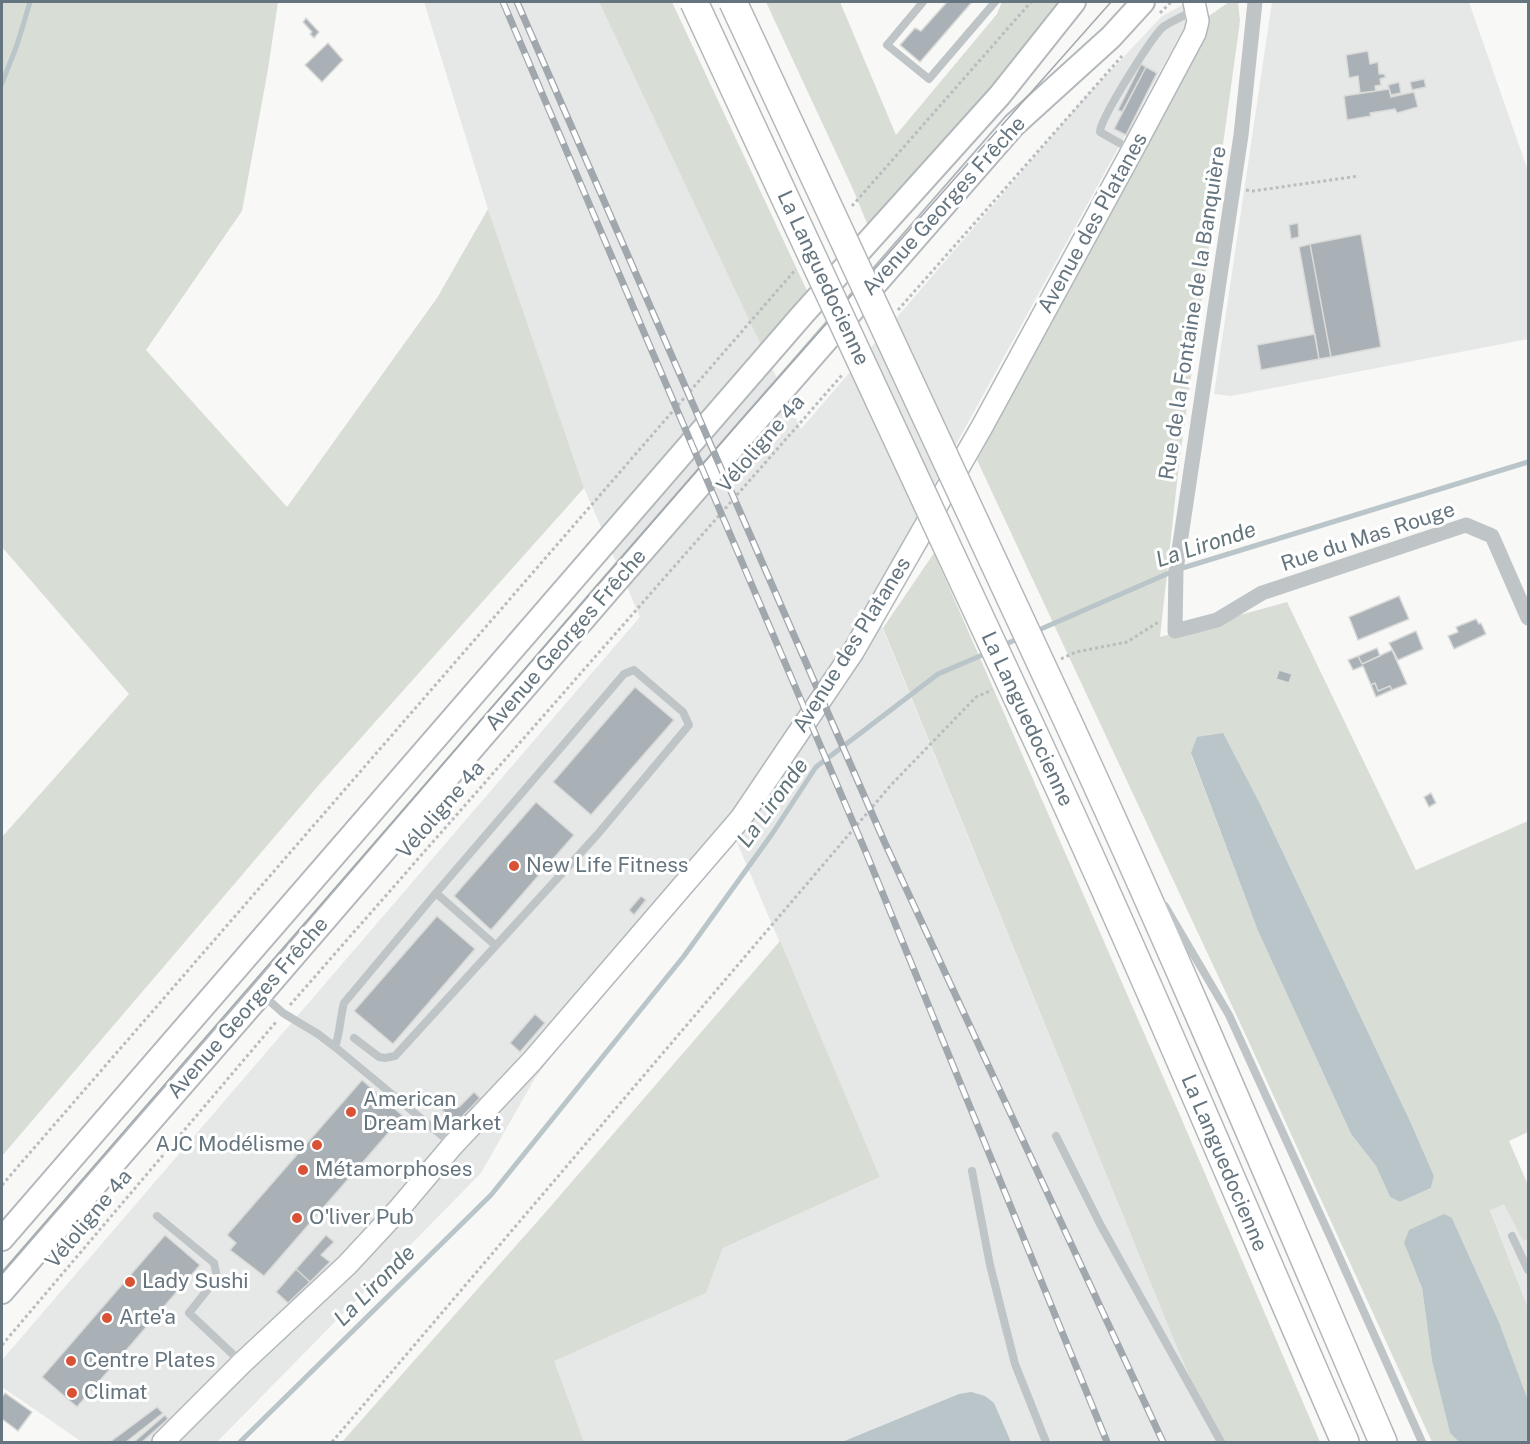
<!DOCTYPE html>
<meta charset="utf-8">
<style>
body{margin:0}
#map{position:relative;width:1530px;height:1444px;overflow:hidden;background:#f8f8f6;font-family:"Public Sans",sans-serif}
canvas{display:block}
.frame{position:absolute;inset:0;border:3px solid #65757f;pointer-events:none}
</style>
<div id="map">
<canvas width="1530" height="1444"></canvas>
<div class="frame"></div>
</div>
<script>
const c = document.querySelector('canvas').getContext('2d');
c.lineJoin = 'round';
function fill(path, color) {
  c.fillStyle = color;
  c.fill(path, 'evenodd');
}
function strokePath(path, color, width, dash) {
  c.strokeStyle = color;
  c.lineWidth = width;
  c.lineCap = dash ? 'butt' : 'round';
  c.setLineDash(dash || []);
  c.stroke(path);
}
function write(font, color, halo, rows, align = 'center') {
  c.font = font + ' "Public Sans",sans-serif';
  c.lineWidth = 6;
  c.setLineDash([]);
  c.textBaseline = 'middle';
  c.strokeStyle = halo;
  c.fillStyle = color;
  for (const [text, x, y, turn = 0] of rows) {
    c.save();
    c.translate(x, y);
    c.rotate((+turn || 0) * Math.PI / 180);
    c.textAlign = isNaN(turn) ? turn : align;
    if (halo) c.strokeText(text, 0, 0);
    c.fillText(text, 0, 0);
    c.restore();
  }
}
const built = new Path2D(`
 M424,2H599L801,429L1085,98L1162,16L1183,5L1186,24L871,600L1171,1333L1217,1442H584L553,1361L706,1293L723,1248L880,1177L730,826L535,1078L481,1173L217,1442H82L2,1387V1360L640,617L584,488L488,209Z
 M1272,2H1469L1528,171V339L1231,396L1214,394Z
 M1504,1203L1523,1241L1528,1239V1308L1490,1209Z`);
const green = new Path2D(`
 M2,2H278L268,69L242,211L146,350L287,507L437,298L488,209L584,488L318,786L2,1156V837L129,694L2,547Z
 M599,2H672L809,295L761,345Z
 M766,2H840L896,135L997,14L1002,2H1065L983,105L869,228L852,187Z
 M1229,2H1238L1240,21L1179,464L1160,637L1287,602L1416,870L1528,821V1132L1509,1141L1528,1185V1239L1523,1241L1504,1204L1490,1210L1528,1308V1400L1499,1322L1452,1218L1404,1243L1422,1288L1432,1361L1450,1433L1459,1442H1432L1248,1040L977,460L1209,16ZM1191,754L1261,806L1410,1121L1434,1176L1431,1188L1400,1202L1390,1197L1376,1166L1351,1134L1258,931Z
 M934,553L1179,1113L1320,1442H1217L1171,1333L883,628Z
 M780,941L880,1177L723,1248L706,1293L554,1361L584,1442H342L544,1214Z`);
const water = new Path2D(`
 M1223,733L1261,806L1410,1121L1434,1176L1431,1188L1400,1202L1390,1197L1376,1166L1351,1134L1258,931L1191,753L1197,737Z
 M1444,1214L1452,1218L1499,1322L1528,1400V1438L1526,1442H1459L1450,1433L1432,1361L1422,1288L1404,1243L1409,1230Z
 M971,1392L985,1396L994,1403L1011,1442H842L959,1394Z`);
const stream = new Path2D(`
 M2,83L17,45L30,2
 M1034,632L1176,570L1528,462
 M1001,646L1020,638
 M240,1442L491,1195L684,956L772,834L816,767L938,674L987,653`);
const building = new Path2D(`
 M947,2H972L920,62L900,45L915,28L921,31Z
 M306,18L319,32L314,38L310,34L312,32L303,22Z
 M328,43L343,60L322,82L305,65Z
 M1368,51L1370,64L1378,62L1379,74H1384L1386,77L1380,79L1381,85L1375,86L1376,91L1360,93L1358,76L1349,78L1346,55Z
 M1141,64L1146,67L1122,112L1118,110Z
 M1146,67L1157,73L1126,135L1114,129Z
 M1424,79L1426,87L1412,90L1410,82Z
 M1399,82L1401,93L1391,95L1388,85Z
 M1389,89L1391,97L1414,92L1418,107L1397,113L1395,109L1370,113L1371,116L1347,120L1344,96Z
 M1298,223L1299,237L1291,239L1289,225Z
 M1361,234L1381,347L1331,357L1310,244Z
 M1310,244L1331,357L1319,359L1299,247Z
 M1315,334L1319,359L1261,370L1257,345Z
 M1399,596L1409,619L1358,640L1349,617Z
 M1476,619L1479,624L1481,623L1486,634L1454,649L1448,636L1458,632L1456,627Z
 M1416,631L1423,649L1398,660L1389,643Z
 M1377,648L1380,656L1362,664L1358,656Z
 M1392,650L1407,684L1392,690L1390,686L1378,691L1375,683L1371,685L1363,666L1353,670L1348,660L1358,656L1362,664Z
 M1279,670L1292,674L1289,683L1276,679Z
 M1375,683L1378,691L1390,686L1392,690L1376,697L1371,685Z
 M635,687L674,720L591,815L553,782Z
 M1431,793L1436,803L1429,807L1424,797Z
 M536,802L574,835L491,930L454,896Z
 M641,896L646,900L634,915L629,910Z
 M437,916L475,949L393,1044L354,1011Z
 M535,1014L545,1023L520,1052L510,1043Z
 M362,1080L403,1116L264,1276L230,1250L236,1243L227,1235Z
 M474,1092L480,1098L456,1123L442,1110L452,1101L459,1107Z
 M165,1235L200,1265L77,1407L42,1377Z
 M326,1235L334,1242L321,1255L330,1262L310,1282L296,1269Z
 M296,1269L310,1282L288,1303L276,1292Z
 M5,1393L32,1412L18,1431L2,1419V1397Z
 M157,1407L163,1413L126,1442H110Z
 M165,1415L168,1419L142,1442H134Z`);
const path = new Path2D(`
 M1160,13L1171,2
 M1246,190L1253,191L1359,176
 M852,206L1031,2
 M898,310L1122,56
 M1061,659L1076,652L1127,642L1160,621
 M290,1005L843,374
 M2,1185L796,269
 M2,1345L276,1022
 M332,1442L891,785L976,697L992,690`);
const lane = new Path2D(`
 M923,2L887,45L929,79L995,2
 M1130,149L1100,132C1100,119 1150,40 1162,28C1167,23 1188,14 1195,10
 M436,893L495,945
 M1165,906L1229,1015L1334,1245L1422,1442
 M264,996L283,1013L318,1034L335,1047L452,1144
 M335,1047C340,1033 340,1018 344,1003L436,893L624,674L634,670L683,712L689,725L597,835L395,1056L385,1058L379,1057L354,1038
 M1056,1136L1100,1224L1221,1442
 M972,1171L990,1265L1015,1364L1046,1442
 M157,1216L214,1263L216,1272V1279L189,1313L241,1362
 M1512,1236L1528,1270`);
const street = new Path2D(`
 M1255,2L1241,135L1176,570L1175,631L1217,620L1262,593L1466,525L1492,536L1528,618`);
const secondary = new Path2D(`
 M163,1442L242,1363L347,1265L398,1210L453,1145L532,1061L741,818L853,652L983,425L1132,151L1195,33L1198,21L1194,2`);
const primary = new Path2D(`
 M2,1239L803,314L1000,95L1074,2
 M2,1292L261,994L613,585L1014,125L1111,37L1143,2`);
const highway = new Path2D(`
 M1063,711C1175,953 1278,1198 1383,1442
 M1031,727C1141,963 1241,1203 1345,1442`);
const tram = new Path2D(`
 M2,1272L735,427L1111,2`);
const rail = new Path2D(`
 M503,2L867,855L1107,1442
 M517,2L884,841L1163,1442`);
const highwayBridge = new Path2D(`
 M694,2L1031,727
 M733,2L1063,711`);
const markers = [
 [514,866,6,"#d95235"],
 [351,1112,6,"#d95235"],
 [317,1145,6,"#d95235"],
 [303,1170,6,"#d95235"],
 [297,1218,6,"#d95235"],
 [130,1282,6,"#d95235"],
 [107,1318,6,"#d95235"],
 [71,1361,6,"#d95235"],
 [72,1393,6,"#d95235"]
];
const streetNames = [
 ["Avenue Georges Frêche",944,206,-48],
 ["Avenue des Platanes",1093,223,-61],
 ["La Languedocienne",823,278,65],
 ["Rue de la Fontaine de la Banquière",1193,313,-81],
 ["Véloligne 4a",761,444,-49],
 ["Rue du Mas Rouge",1368,537,-18],
 ["Avenue Georges Frêche",566,640,-49],
 ["Avenue des Platanes",852,645,-58],
 ["La Languedocienne",1027,719,65],
 ["Véloligne 4a",441,810,-49],
 ["Avenue Georges Frêche",248,1008,-49],
 ["La Languedocienne",1224,1163,67],
 ["Véloligne 4a",89,1219,-50]
];
const poiNames = [
 ["New Life Fitness",526,866],
 ["American",363,1100],
 ["Dream Market",363,1124],
 ["AJC Modélisme",305,1145,"right"],
 ["Métamorphoses",315,1170],
 ["O'liver Pub",309,1218],
 ["Lady Sushi",142,1282],
 ["Arte'a",119,1318],
 ["Centre Plates",83,1361],
 ["Climat",84,1393]
];
const waterNames = [
 ["La Lironde",1206,545,-18],
 ["La Lironde",773,803,-54],
 ["La Lironde",375,1286,-45]
];
fill(built, '#e6e7e7');
fill(green, '#d8ddd5');
fill(water, '#b9c5c9');
strokePath(stream, '#b9c5c9', 5);
fill(building, '#a9b1b6');
strokePath(building, '#dadad8', 1.5);
strokePath(secondary, '#b2b8bc', 24);
strokePath(primary, '#b3b8bc', 26);
strokePath(highway, '#b3b7ba', 30);
strokePath(path, '#babdbf', 3, [3, 3]);
strokePath(lane, '#bfc4c7', 8);
strokePath(street, '#bfc4c7', 15);
strokePath(secondary, '#fff', 21);
strokePath(primary, '#fff', 22);
strokePath(highway, '#fff', 27);
strokePath(tram, '#a1a8ad', 1.5);
strokePath(rail, '#a1a8ad', 7);
strokePath(rail, '#fff', 4.5, [14]);
strokePath(highwayBridge, '#b3b7ba', 30, []);
strokePath(highwayBridge, '#fff', 27);
for (const [x, y, r, color] of markers) {
  const dot = new Path2D();
  dot.arc(x, y, r, 0, 2 * Math.PI);
  c.fillStyle = color;
  c.fill(dot);
  strokePath(dot, '#fff', 2);
}
write('21px', '#65757f', '#fff', streetNames);
write('21px', '#65757f', '#fff', poiNames, 'left');
write('italic 22px', '#607479', '#fff', waterNames);
</script>
